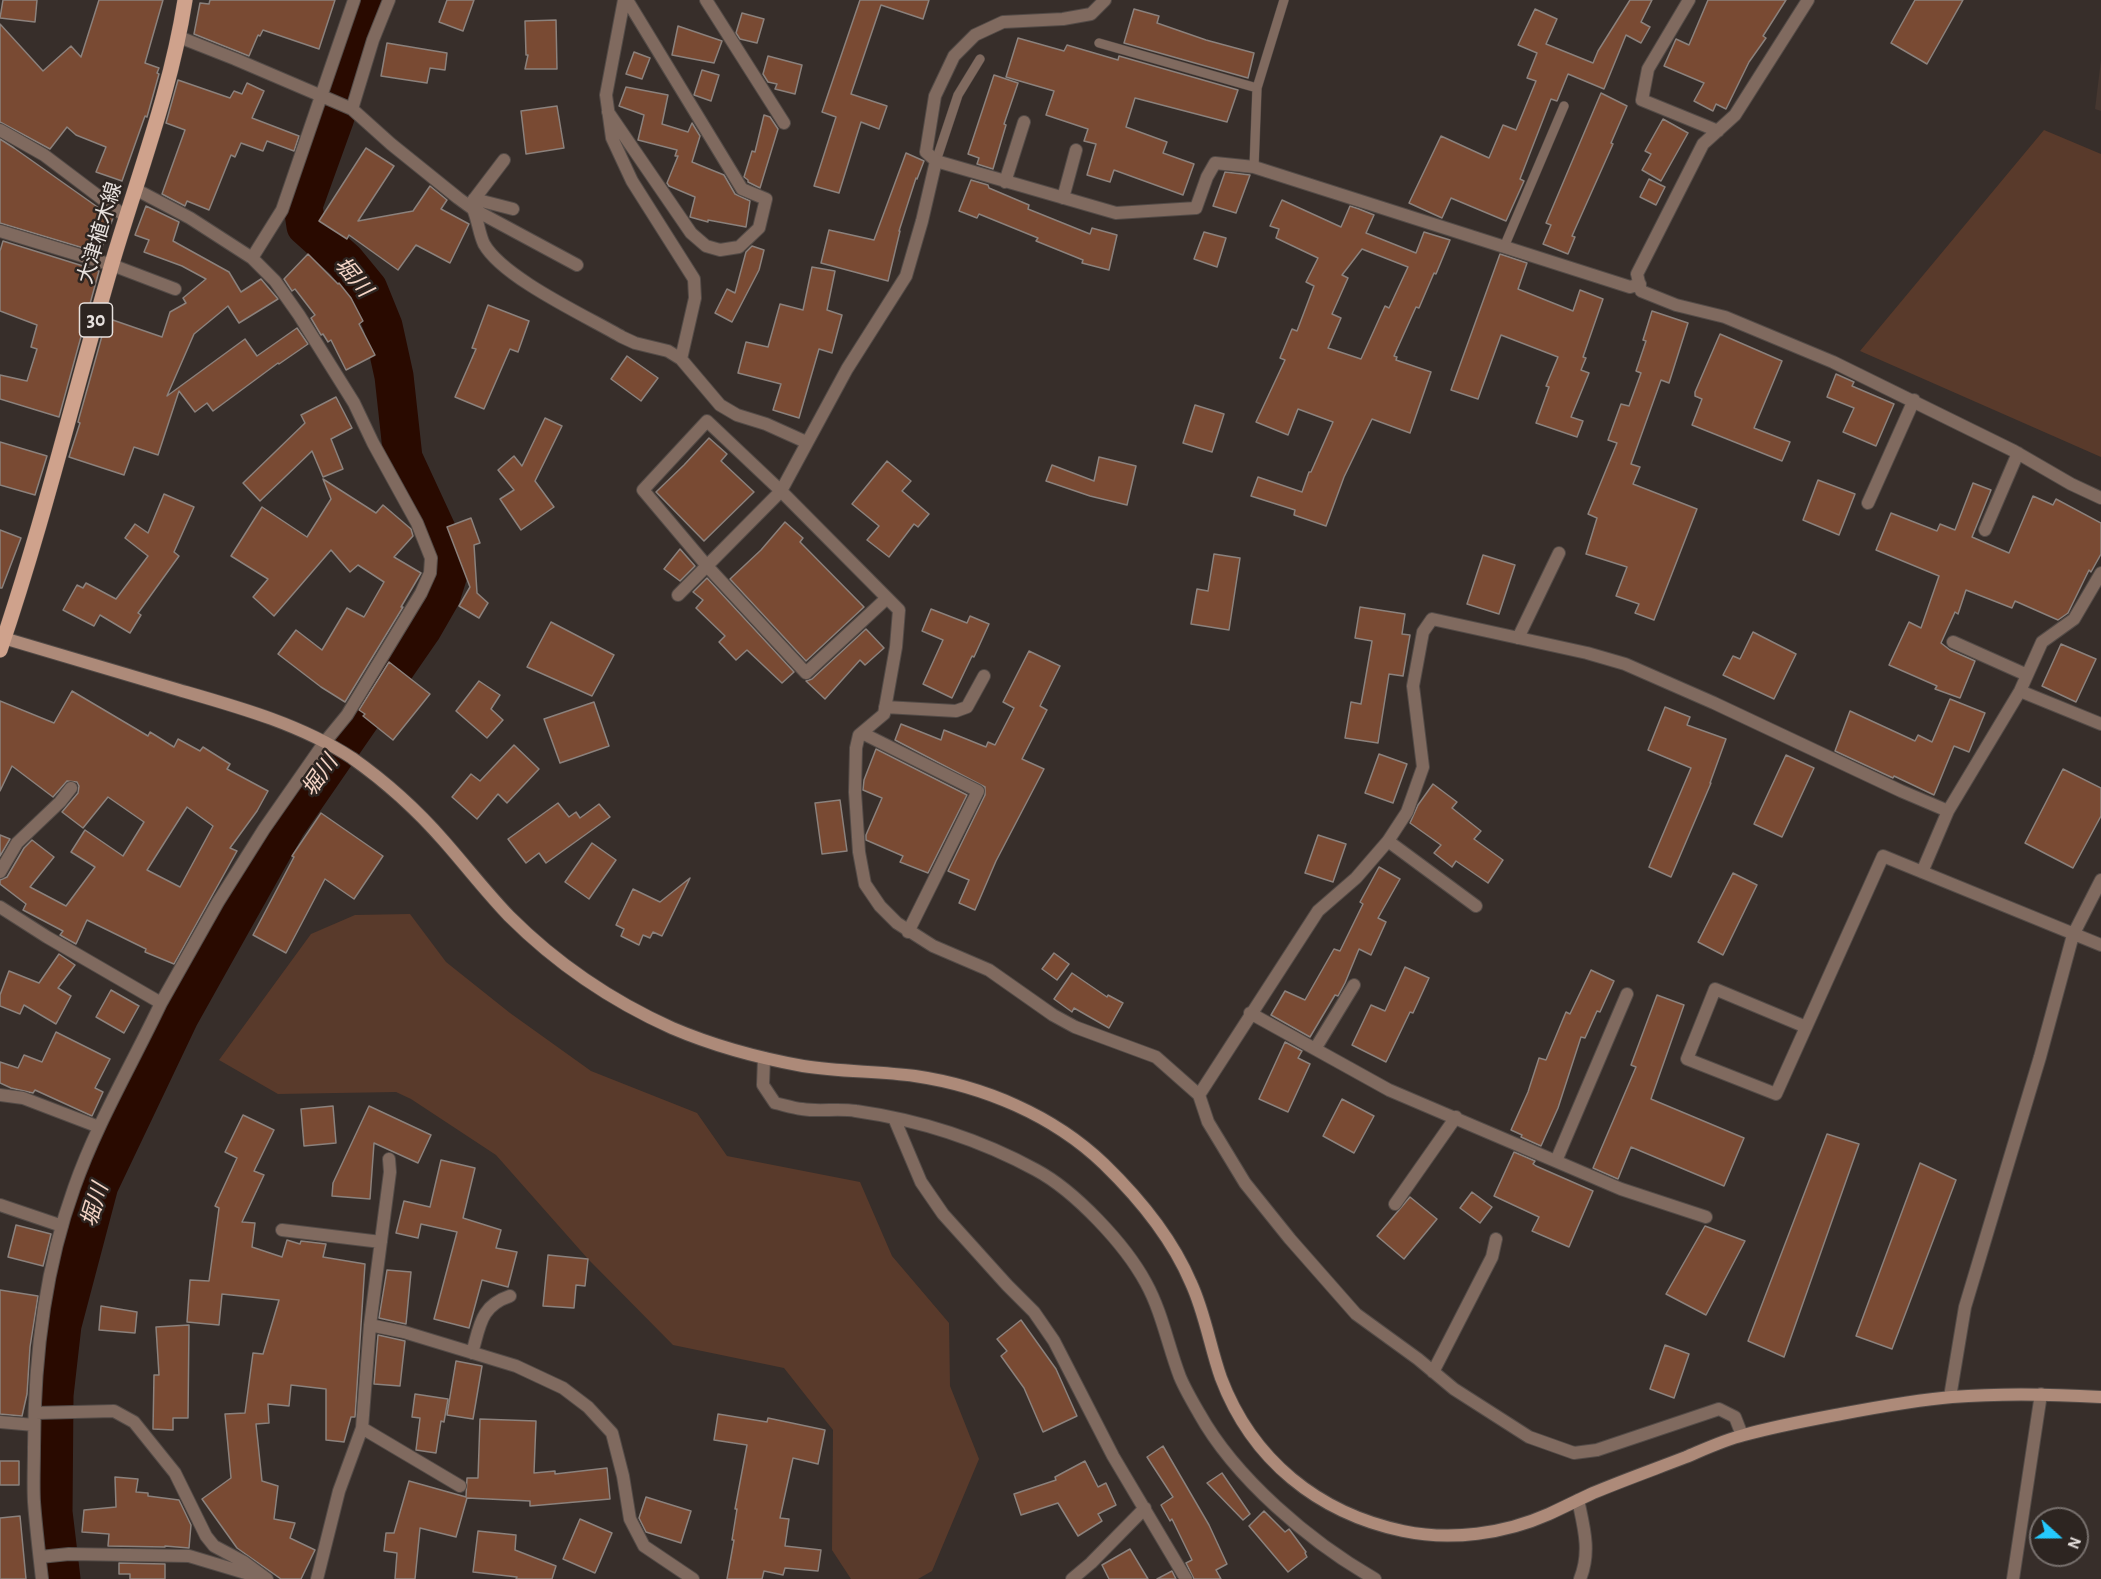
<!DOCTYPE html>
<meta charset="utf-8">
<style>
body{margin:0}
#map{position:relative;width:2101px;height:1579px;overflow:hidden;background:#372e2a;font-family:"Alegreya Sans",sans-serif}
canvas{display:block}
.north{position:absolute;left:2029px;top:1507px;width:60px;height:60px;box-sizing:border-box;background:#2d2521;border:2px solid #77706d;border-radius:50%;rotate:111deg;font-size:16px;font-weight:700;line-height:24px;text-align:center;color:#e7e1de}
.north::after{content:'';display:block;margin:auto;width:21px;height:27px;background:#25c9fe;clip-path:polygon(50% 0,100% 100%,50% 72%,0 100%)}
</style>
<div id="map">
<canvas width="2101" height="1579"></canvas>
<div class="north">N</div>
</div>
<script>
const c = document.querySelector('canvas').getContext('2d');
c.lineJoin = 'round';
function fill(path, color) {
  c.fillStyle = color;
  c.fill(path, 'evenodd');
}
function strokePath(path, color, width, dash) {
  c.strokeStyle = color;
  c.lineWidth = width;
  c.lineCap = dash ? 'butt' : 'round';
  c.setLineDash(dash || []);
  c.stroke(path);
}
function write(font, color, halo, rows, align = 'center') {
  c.font = font + ' "Alegreya Sans","Noto Sans JP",sans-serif';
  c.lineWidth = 5;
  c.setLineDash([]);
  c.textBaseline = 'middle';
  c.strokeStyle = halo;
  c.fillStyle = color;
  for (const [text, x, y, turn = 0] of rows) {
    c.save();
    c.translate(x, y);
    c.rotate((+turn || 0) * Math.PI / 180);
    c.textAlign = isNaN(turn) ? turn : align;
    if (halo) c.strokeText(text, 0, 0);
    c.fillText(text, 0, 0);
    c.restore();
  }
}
const built = new Path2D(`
 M2101,60V111L2095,109Z`);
const green = new Path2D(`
 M2044,130L2101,154V457L1860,351Z
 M410,914L446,962L510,1013L591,1071L697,1113L727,1156L860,1182L892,1256L949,1323L950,1386L979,1459L932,1571L918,1579H851L832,1550L833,1430L784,1368L673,1345L588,1259L496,1155L411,1099L396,1092L278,1094L219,1060L311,934L355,915Z`);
const river = new Path2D(`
 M61,1579L53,1512L54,1395L62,1325L99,1185L179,1017L286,826L422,629L441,596L450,568L440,538L403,458L394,376L383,326L368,289L345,261L306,226L303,206L334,120L372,0`);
const building = new Path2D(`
 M3,0H37L35,22L0,18Z
 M99,0H163L145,63L159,68L157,73L159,74L147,117L145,116L122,181L96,172L106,147L76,135L67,127L50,149L0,122V24L43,71L71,46L81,57Z
 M210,0H335L319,49L263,30L260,36L258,35L249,56L194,34L200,3L209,4Z
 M447,0H474L463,31L439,22Z
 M860,0H929L923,19L881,5L851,94L887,106L879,129L861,122L839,193L814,186L836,117L822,112Z
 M1630,0H1652L1641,22L1650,27L1641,43L1626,35L1604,89L1568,74L1557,101L1551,99L1520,179L1524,181L1506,221L1451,198L1442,218L1409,203L1441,136L1489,158L1503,125L1516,130L1536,81L1527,78L1537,53L1518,45L1535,9L1557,19L1546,44L1593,63L1598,51Z
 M1708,0H1786L1763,36L1766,38L1749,62L1726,109L1716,104L1713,111L1694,101L1704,83L1664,66L1676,39L1689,45Z
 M1915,0H1963L1927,64L1891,43Z
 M1134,9L1159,16L1157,23L1206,40L1254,53L1248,78L1124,43Z
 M742,13L764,19L757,43L740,39L736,33Z
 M556,20L557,69H525L528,55H526L525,21Z
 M678,26L722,41L714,63L672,55Z
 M1018,38L1064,51L1067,45L1118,60L1119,56L1238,90L1227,122L1135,98L1126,127L1167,142L1163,153L1194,164L1183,195L1114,170L1110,182L1087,175L1096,144L1084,141L1088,129L1046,115L1054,91L1006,77Z
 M387,43L447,53L445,70L430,68L427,83L381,76Z
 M634,52L650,58L642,79L626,74Z
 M768,56L802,65L795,94L775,89L777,84L768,82L763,74Z
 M702,70L719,75L711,101L694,95Z
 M994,75L1018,83L1004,124L1006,125L993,169L977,164L979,158L968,154Z
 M178,80L230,98L234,91L242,94L247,83L264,91L252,118L299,136L294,151L267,141L263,151L241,143L235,157L231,155L209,210L187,201L185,206L162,194L185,130L166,123Z
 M626,87L668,95L662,124L688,132L692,123L700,136L692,162L724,175L735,194L750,201L746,227L708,220V222L690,217L695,197L669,186L667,183L678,156H675L677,150L638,140L644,115L619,106Z
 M1601,93L1627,106L1611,143L1613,144L1572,236L1575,237L1568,254L1543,244L1551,225L1546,223Z
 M557,106L564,148L526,154L521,111Z
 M764,115L770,117L778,129L760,188L748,182V180L744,177L752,151L755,152Z
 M1663,119L1688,133L1661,181L1642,170L1651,154L1645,151Z
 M0,139L14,148L113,218L100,253L0,223Z
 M366,148L394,166L358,221L413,211L430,186L447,200L441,209L469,224L450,263L416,245L398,270L349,235L347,239L319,221Z
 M906,153L924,161L917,179L916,178L899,231H900L888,281L821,263L829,230L874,240Z
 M1225,172L1250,175L1236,213L1213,206Z
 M1649,179L1665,187L1656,205L1640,197Z
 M971,180L988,185L989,188L1029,205L1028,209L1090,234L1092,228L1117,235L1109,270L1082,263L1083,260L1036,241L1038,238L979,214L977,218L959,211Z
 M1282,200L1341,227L1350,206L1359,209L1374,215L1366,233L1416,253L1424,232L1450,240L1436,274L1434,273L1419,308L1416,307L1394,356L1397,357L1396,360L1431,372L1410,433L1372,419L1344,477L1326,526L1294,515L1295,510L1251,496L1258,477L1302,492L1309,472H1311L1333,422L1298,409L1288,435L1256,422L1285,360L1280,358L1292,329L1297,331L1314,286L1306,282L1318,258L1276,238L1279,229L1270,226ZM1362,249L1408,267L1389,308L1385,306L1361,359L1328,348L1341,318L1332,314L1348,278L1342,275Z
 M146,206L179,222L173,241L229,272L241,292L261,279L278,299L239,323L228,306L194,334L167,396L245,339L257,356L297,328L308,344L279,364L278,363L213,411L207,403L195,412L179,391L158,455L134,447L124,475L69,457L80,423L78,422L107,318L162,337L170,312L186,303L183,298L206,279L182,266L144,252L149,240L135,235Z
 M1204,232L1226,238L1217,267L1194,259Z
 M3,241L99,271L59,417L0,399V375L27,381L37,349L31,347L37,325L0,311V251Z
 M752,246L764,250L759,270L732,322L715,313L727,289L735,293L746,252Z
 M308,254L338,284L339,283L351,298L363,321L359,324L375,355L346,370L331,340L328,342L323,334L321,335L311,318L315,315L295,289L292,291L284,279Z
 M1500,254L1527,263L1518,289L1573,311L1580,290L1603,299L1583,357L1586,358L1581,370L1589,373L1571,417L1583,421L1577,437L1536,423L1549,387L1546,386L1558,357L1501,335L1478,399L1451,390Z
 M812,267L835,271L827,310L842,315L832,353L819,349L799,418L773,410L781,384L738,373L746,342L768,347L780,304L803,310Z
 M488,305L529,321L518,352L510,349L484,409L455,397L476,349L472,348Z
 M1652,311L1688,323L1669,383L1661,380L1631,464L1640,467L1633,484L1697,509L1654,620L1635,613L1639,604L1616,596L1627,567L1586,554L1597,518L1588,514L1617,443L1608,440L1621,404L1629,406L1641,373L1636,371L1646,341L1643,340Z
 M1720,334L1782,361L1754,428L1790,442L1782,461L1692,425L1702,399L1695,396V392Z
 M627,356L658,378L641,401L611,379Z
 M1836,374L1854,382L1852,386L1894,404L1876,446L1843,432L1854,408L1827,397Z
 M336,397L352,428L331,439L343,469L323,477L312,451L260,501L243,483L305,423L301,415Z
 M1195,405L1224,414L1212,452L1183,443Z
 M545,418L562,426L535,481L554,507L521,530L500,499L514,490L498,470L514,456L522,466Z
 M709,438L727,454L721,461L754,492L704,541L656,492L684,465Z
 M0,442L47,456L35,495L0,485Z
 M1099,457L1136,466L1127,505L1090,496L1046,481L1052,465L1094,481Z
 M887,461L911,481L902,491L929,514L918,527L914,524L889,557L867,540L879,526L852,504Z
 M323,479L376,513L383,505L411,529L413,536L394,557L421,573L401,607H403L345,702L321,687L278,654L296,630L322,650L347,608L364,617L384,582L358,565L350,572L331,550L274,616L253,597L268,579L231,556L262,507L307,537L331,499Z
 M1818,480L1855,494L1839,535L1803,520Z
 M1973,483L1991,490L1972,537L2009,553L2033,496L2053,505L2056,499L2101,523V554L2091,572L2089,570L2068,613L2058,620L2015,601L2012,608L1966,590L1958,614L1955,612L1941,643L1950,650L1975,661L1960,698L1935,689L1937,686L1889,665L1909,622L1921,628L1939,576L1876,550L1891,513L1937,531L1940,524L1955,530Z
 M164,494L194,507L174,552L179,556L138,613L141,615L130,633L100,615L94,626L63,610L77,585L83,588L86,583L116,599L148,556L125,538L135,524L148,533Z
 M471,518L480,543L474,545L477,593L488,603L479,618L459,606L470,587L447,527Z
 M785,522L803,538L800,542L864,607L806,661L730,579L761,550Z
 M0,530L21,538L2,588H0Z
 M680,549L695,566L680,581L664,569Z
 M1214,554L1240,558L1229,630L1191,624L1197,589L1208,591Z
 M1483,555L1515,565L1499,614L1467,604Z
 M707,578L794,672L782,683L747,650L736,660L719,642L725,636L696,608L703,600L693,592Z
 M1360,607L1405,614L1402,634L1410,635L1403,676L1389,674L1378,743L1345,738L1351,702L1361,704L1372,641L1355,638Z
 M931,609L967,623L970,616L989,624L974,657L972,656L952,698L923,684L943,640L922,631Z
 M551,622L614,655L592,696L527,667Z
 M866,629L884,648L865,665L860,660L825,699L806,681L812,679Z
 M1753,632L1796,654L1774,699L1723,675L1733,656L1740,659Z
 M2061,644L2096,659L2076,702L2042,686Z
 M1029,651L1060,666L1040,706L1047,710L1022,759L1044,769L996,861L975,910L959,903L969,880L948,871L985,795V787L895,740L901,724L941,740L944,730L986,747L988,742L995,745L1014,708L1003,702Z
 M389,662L430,694L393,740L363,716L365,714L359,710Z
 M479,681L500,695L491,709L503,720L487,738L456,711Z
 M72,691L148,736L150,732L174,747L178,739L200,751L203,747L230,764L227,769L268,791L257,811L230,848L237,851L174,964L145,952L146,949L87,920L76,944L60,935L63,931L23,910L26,904L0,884V880L7,877L24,848L32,840L54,857L30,887L66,906L95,867L71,852L85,830L123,856L144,822L108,797L83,828L62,812L78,793L79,786L77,782L67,781L53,797L12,766L0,791V701L54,723ZM187,807L213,826L180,887L147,870Z
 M1950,699L1985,713L1969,752L1954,746L1934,795L1894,776L1893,778L1835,751L1850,711L1915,741L1918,735L1932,742Z
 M594,702L609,746L560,763L544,719Z
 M1665,707L1690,717L1687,725L1726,739L1710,783H1711L1671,877L1649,867L1691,768L1648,750Z
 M514,745L539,769L507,803L498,794L477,819L452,797L471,774L480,781Z
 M876,749L967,795L928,873L900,862L903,856L866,840V835L882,798L863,790L864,780Z
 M1379,754L1407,764L1393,803L1365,793Z
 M1786,755L1814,768L1782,837L1754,824Z
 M2063,769L2101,788V816L2073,868L2025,843Z
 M1433,784L1457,802L1452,808L1481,831L1474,839L1503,860L1488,883L1456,861L1452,867L1434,853L1441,845L1410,823L1418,805Z
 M840,800L847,851L822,854L815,803Z
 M558,803L569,817L576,812L580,818L599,804L610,817L546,863L539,853L526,863L508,839Z
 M321,813L383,856L354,899L325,879L286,953L253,935L294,857L292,856Z
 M0,835L10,839L0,856Z
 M1318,835L1346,844L1333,882L1305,873Z
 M592,843L616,860L589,899L565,882Z
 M1379,867L1400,879L1378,918L1386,922L1371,955L1359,949L1345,983L1338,996L1335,995L1310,1037L1271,1015L1285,991L1305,1000L1334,949L1340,951L1363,904L1360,902Z
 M1733,873L1757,885L1723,955L1698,942Z
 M690,878L662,936L653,932L650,938L643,935L639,945L621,936L624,929L616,925L633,889L660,902Z
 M1054,953L1069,964L1057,980L1042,969Z
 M59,954L75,965L58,988L71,996L56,1024L24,1005L20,1014L0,1006V995L9,971L39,983Z
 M1405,967L1429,978L1413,1013L1410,1012L1386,1062L1352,1045L1371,1005L1385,1011Z
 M1591,970L1614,981L1600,1012L1597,1011L1585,1038L1581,1037L1558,1108L1541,1146L1521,1137L1522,1135L1511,1130L1528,1092L1539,1058L1546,1060L1566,1012L1570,1014Z
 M1072,973L1107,997L1108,995L1123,1003L1109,1028L1074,1008L1072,1012L1054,999Z
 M111,990L139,1006L124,1033L96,1017Z
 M1657,995L1684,1005L1651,1099L1744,1138L1724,1186L1631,1147L1618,1179L1593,1168L1636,1067L1631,1065Z
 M56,1032L110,1059L95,1088L103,1092L92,1116L35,1090L33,1093L11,1088L0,1083V1062L18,1068L24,1055L42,1062Z
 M1285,1042L1302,1051L1298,1058L1310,1064L1288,1112L1259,1099Z
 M1342,1099L1374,1116L1354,1153L1323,1136Z
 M333,1106L336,1143L304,1146L301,1109Z
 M369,1106L431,1135L418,1163L374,1143L370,1199L332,1196L333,1183Z
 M243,1115L274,1130L254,1171L264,1175L242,1222L255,1223L252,1247L282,1257L287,1240L300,1244L301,1241L326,1244L323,1257L365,1264L355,1417H351L344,1442L326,1440V1389L291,1385L289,1406L268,1404L269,1423L256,1424L262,1481L278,1486L274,1519L295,1523L290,1538L315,1550L301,1579H281L237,1548L202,1499L231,1478L225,1414L245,1413L253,1353L263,1354L279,1300L222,1294L219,1325L187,1322L190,1280L209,1281L219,1208L215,1206L237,1158L225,1152Z
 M1827,1134L1859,1144L1784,1357L1748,1341Z
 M1514,1152L1535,1161L1533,1164L1536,1166L1593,1191L1569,1247L1532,1231L1539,1217L1494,1196Z
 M441,1160L475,1168L463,1218L501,1230L496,1248L517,1252L508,1287L482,1280L469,1328L434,1319L457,1232L421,1224L418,1238L396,1233L404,1201L430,1207Z
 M1920,1163L1956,1180L1892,1349L1856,1336Z
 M1472,1192L1492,1207L1480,1223L1460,1208Z
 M1410,1197L1437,1219L1404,1259L1377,1236Z
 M16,1225L51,1234L43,1266L8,1257Z
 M1705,1226L1745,1241L1706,1315L1666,1294Z
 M548,1255L588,1259L585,1286L576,1285L574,1308L543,1306Z
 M387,1270L411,1272L406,1324L379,1318Z
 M0,1290L38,1296L30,1347L27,1394L22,1416L0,1414Z
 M101,1306L137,1312L135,1333L99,1330Z
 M1021,1320L1056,1369L1077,1416L1043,1432L1024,1388L1001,1356L1007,1351L997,1339Z
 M189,1325L188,1418H173V1430L153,1429L154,1375H159L156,1327Z
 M378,1335L405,1341L400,1386L374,1384Z
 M1665,1345L1689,1354L1674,1398L1650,1389Z
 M456,1361L482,1366L473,1419L447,1415Z
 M415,1394L448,1399L444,1422L441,1421L436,1453L416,1450L420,1418L412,1417Z
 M718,1414L767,1422L768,1418L825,1430L818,1464L793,1458L780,1518L789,1519L785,1546L821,1550L818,1571L785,1568L783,1575L764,1571L762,1579H727L734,1540H732L737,1509H735L747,1445L714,1440Z
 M480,1419L536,1421L534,1473L555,1471V1474L607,1468L610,1499L530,1506V1501L467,1498L456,1537L420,1528L415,1579H395L397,1553L384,1551L386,1533H394L409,1481L466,1497L467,1478H478Z
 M1163,1446L1209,1525L1227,1564L1216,1570L1221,1579H1194L1186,1563L1192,1560L1172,1519L1170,1521L1161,1505L1173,1497L1147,1457Z
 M0,1461H19V1485H0Z
 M1085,1461L1098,1487L1106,1483L1116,1505L1098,1514L1102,1521L1078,1536L1058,1503L1021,1515L1014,1494L1056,1480L1055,1477Z
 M1222,1473L1250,1514L1243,1520L1207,1483Z
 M115,1477L138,1479L136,1492L148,1493V1496L179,1500L191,1525L189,1548L165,1546V1547L108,1546L109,1534L82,1532L84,1510L116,1507Z
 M646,1497L691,1511L681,1543L646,1532L639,1518Z
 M1264,1511L1285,1532L1289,1529L1306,1552L1305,1553L1307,1557L1288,1572L1249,1526Z
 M20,1516L26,1579H0V1518Z
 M580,1519L612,1533L595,1573L563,1559Z
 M478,1531L516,1535L515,1550L556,1566L552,1579H516L517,1577L473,1572Z
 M1130,1549L1148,1579H1109L1102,1565Z
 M119,1563L165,1564V1579H130V1574H119Z
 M1172,1571L1176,1579H1157Z`);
const lane = new Path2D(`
 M1099,43L1257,88
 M936,161L958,95L980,59
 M1254,167L1257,88L1284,0
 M1504,247L1564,106`);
const street = new Path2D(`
 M624,0L606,95L612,138L632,181L694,279L695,298L681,359
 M706,0L784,123
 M1105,0L1091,14L1063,19L1003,22L975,35L954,56L935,96L926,152L936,161L1116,213L1196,208L1207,177L1215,163L1254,167L1630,287L1640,284
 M1689,0L1648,69L1642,100L1718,131
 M1808,0L1735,115L1703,144L1637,274L1641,291L1676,305L1725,317L1833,362L2014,451L2071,484L2101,498
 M179,37L235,59L352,109L391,144L458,198L473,209C478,220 479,234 484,244C503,278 586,316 622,337L635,343L668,351L681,359L720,405L737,415L766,424L806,442
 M352,109L373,40L389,0
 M608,112L691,233L706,246L720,250L739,247L759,228L766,199L742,189L627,0
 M0,130L44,155L126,217
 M936,161L922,221L906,276L847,369L781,491L899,610L896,647L884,714L859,735L856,748L855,792L859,852L865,884L880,906L897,923L933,946L989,970L1053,1015L1075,1027L1156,1057L1199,1095L1208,1122L1245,1183L1290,1239L1356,1314L1418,1359L1454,1389L1529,1437L1574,1453L1597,1450L1719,1409L1735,1417L1742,1435
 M1005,182L1024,122
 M135,189L190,218L252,258
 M1063,198L1076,150
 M474,199L513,209
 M469,206L504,160
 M473,209L577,265
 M0,231L112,265L175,289
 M1868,503L1914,400
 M1985,530L2018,453
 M678,595L781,491L707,421L643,490L707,566L806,673L887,598
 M1518,638L1559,553
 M1953,642L2027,675
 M2020,691L2101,724
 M885,707L956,711L967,707L984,676
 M862,733L978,791L908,932
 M1388,841L1476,906
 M0,872L17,843L60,802L71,788
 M1922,872L1948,811
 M0,907L47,937L161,1003C132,1064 96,1125 74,1188C44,1271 34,1360 34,1448C34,1466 33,1484 34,1502C36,1528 39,1553 42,1579
 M161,1003L218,902L264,829L324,743L347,715L421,593L430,573L431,558L417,523L373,443L354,403L299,315L275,281L252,258L282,210L354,0
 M1250,1013L1389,1090L1621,1189L1706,1217
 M1806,1027L1715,989L1687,1059L1776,1094L1883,856L2101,945
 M1315,1049L1354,985
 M764,1058L763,1085L775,1103C784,1105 793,1108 802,1109C820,1112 838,1108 856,1111C919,1120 981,1140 1036,1170C1075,1191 1125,1244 1146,1283C1162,1312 1168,1346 1180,1377C1185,1389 1192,1401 1199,1413C1235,1478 1310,1542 1375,1579
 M0,1095L23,1098L99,1127
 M1199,1095L1318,911L1356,878L1388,841L1407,812L1423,767L1413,686L1423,632L1432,619L1587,653L1625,664L1714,703L1901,791L1948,811L2020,691L2042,642L2074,619L2101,573
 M894,1118L921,1182L943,1214L1007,1285L1034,1312L1054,1341L1113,1456L1186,1579
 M1556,1161L1627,994
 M1395,1204L1456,1117
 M0,1205L62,1226
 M282,1230L381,1242
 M370,1325L404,1332L516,1366L563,1388L588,1407L612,1433L623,1476L630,1519L644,1546L693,1579
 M472,1353C480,1326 480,1306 510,1296
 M1433,1372L1492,1257L1496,1239
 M1950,1397L1965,1307L2040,1057L2073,935L2101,880
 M35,1413L114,1411L134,1422L175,1473L206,1536L214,1546L244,1562L267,1579
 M0,1422L34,1425
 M362,1428L460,1486
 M1578,1500C1584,1528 1591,1552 1580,1579
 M40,1557L69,1554L189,1556L259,1577
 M317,1579L339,1491L362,1428L370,1325L390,1172L389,1159
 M1072,1579L1091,1563L1145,1508
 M2013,1579L2041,1394`);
const secondary = new Path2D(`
 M0,637C59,655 119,672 179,690C238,707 300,724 352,758C386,782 417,810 444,841C466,866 486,892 509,916C556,963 612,1001 672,1028C714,1046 759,1058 803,1066C840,1072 878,1071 915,1076C983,1086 1053,1115 1104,1164C1139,1198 1172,1238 1191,1283C1205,1313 1210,1347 1221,1378C1252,1460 1318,1513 1403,1531C1451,1541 1504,1534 1549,1514C1564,1507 1578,1500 1593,1493C1624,1480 1655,1469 1686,1457C1705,1449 1724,1440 1744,1435C1776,1426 1809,1420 1841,1414C1878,1407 1915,1400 1952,1397C2002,1393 2051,1394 2101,1397`);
const primary = new Path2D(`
 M0,650C43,524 74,394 111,267C137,178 171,91 185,0`);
const shields = [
 [96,320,33]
];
const shieldNames = [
 ["30",96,320]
];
const streetNames = [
 ["大津植木線",100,233,-73]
];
const waterNames = [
 ["堀川",353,277,50],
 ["堀川",320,776,-55],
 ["堀川",95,1205,-73]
];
fill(built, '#463730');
fill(green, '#593a2b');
strokePath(river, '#290a00', 39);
fill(building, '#794a33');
strokePath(building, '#8b817c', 1.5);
strokePath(lane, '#534b47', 10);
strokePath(street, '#534b47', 14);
strokePath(secondary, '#534b47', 14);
strokePath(primary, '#534b47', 16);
strokePath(lane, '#806a5f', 9);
strokePath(street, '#806a5f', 12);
strokePath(secondary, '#ad8a79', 12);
strokePath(primary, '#cfa28c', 15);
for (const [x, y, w] of shields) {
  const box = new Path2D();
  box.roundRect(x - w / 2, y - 17, w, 34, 4.5);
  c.fillStyle = '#2d2521';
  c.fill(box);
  strokePath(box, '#e7e1de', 1.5);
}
write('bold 20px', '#e7e1de', null, shieldNames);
write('21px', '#e7e1de', '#2d2521', streetNames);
write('italic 22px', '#f5d5c6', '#2d2521', waterNames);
</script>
